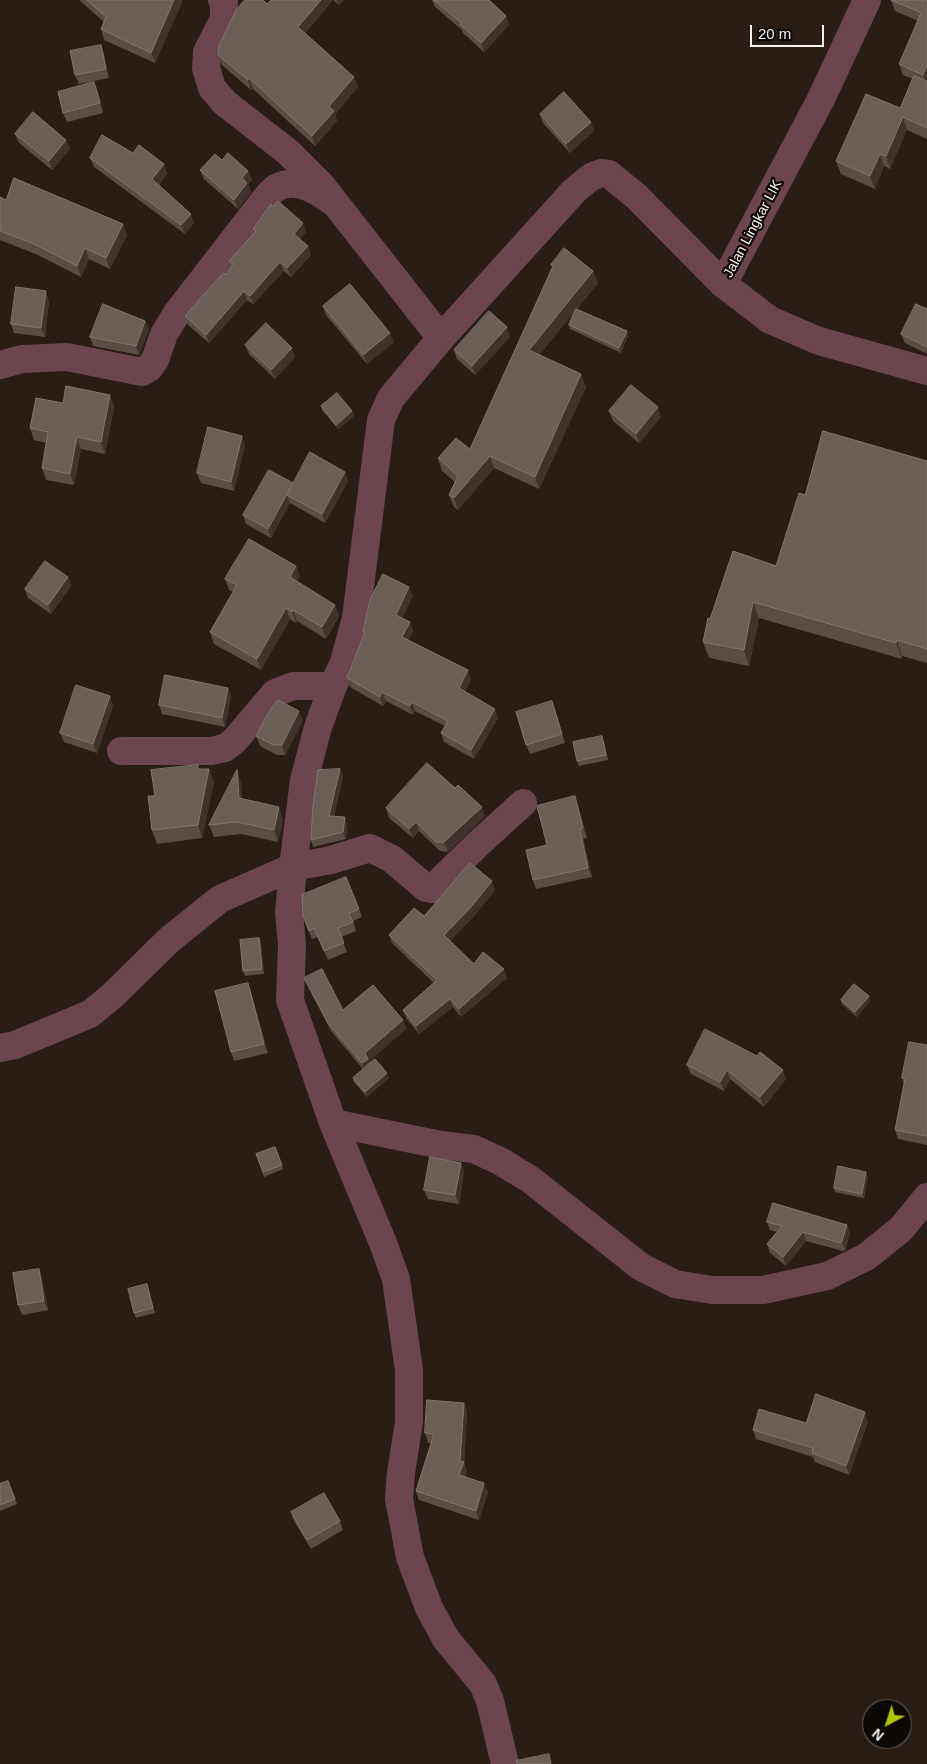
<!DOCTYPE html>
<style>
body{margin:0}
#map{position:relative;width:927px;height:1764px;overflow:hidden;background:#291d16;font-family:Arial,sans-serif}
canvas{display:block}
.north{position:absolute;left:862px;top:1699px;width:50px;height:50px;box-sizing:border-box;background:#0d0806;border:1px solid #6b6562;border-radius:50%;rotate:220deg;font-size:14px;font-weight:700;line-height:20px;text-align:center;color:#f8f0eb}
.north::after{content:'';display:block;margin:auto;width:18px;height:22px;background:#afc506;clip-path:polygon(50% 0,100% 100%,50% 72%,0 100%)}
.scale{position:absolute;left:750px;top:25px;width:74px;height:22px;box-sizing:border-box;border:2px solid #f8f0eb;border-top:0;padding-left:6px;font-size:15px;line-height:18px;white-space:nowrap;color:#f8f0eb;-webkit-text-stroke:4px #0d0806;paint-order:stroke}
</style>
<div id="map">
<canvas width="927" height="1764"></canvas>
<div class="north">N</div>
<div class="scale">20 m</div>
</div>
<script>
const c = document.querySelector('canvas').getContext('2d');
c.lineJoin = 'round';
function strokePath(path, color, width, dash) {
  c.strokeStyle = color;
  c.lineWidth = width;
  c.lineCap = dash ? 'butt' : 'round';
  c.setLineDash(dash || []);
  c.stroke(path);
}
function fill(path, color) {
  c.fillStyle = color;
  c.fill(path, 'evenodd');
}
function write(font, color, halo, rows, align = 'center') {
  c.font = font + ' Arial,sans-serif';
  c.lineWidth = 4.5;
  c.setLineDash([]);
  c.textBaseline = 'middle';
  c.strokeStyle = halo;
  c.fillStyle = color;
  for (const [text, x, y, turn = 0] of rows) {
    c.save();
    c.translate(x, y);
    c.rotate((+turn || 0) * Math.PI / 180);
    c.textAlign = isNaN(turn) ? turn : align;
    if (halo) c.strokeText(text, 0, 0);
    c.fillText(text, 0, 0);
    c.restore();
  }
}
const minor = new Path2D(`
 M222,0L224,4V19L207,52L206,68L212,88L225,103L288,152L321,185L441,338
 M723,284L821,99L867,0
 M0,365L22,359L67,357L142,372L149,368L155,360L164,334L177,313L262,203C266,198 271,191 276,188C297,176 320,192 337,205
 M121,751H211L225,748L234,741L275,693L293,686H333
 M0,1048L15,1045L90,1014L112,996L169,940L220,899L293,867L331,860L370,848L392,859L426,888L432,889L479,843L523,803
 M333,1123L441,1145L474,1149L500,1161L531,1180L641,1267L675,1284L712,1290H763L827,1276L866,1257L901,1229L927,1197
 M505,1764L490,1701L483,1684L446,1639L429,1608L410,1557L399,1499L401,1473L409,1422V1370L396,1279L383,1243L333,1123L290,1000L292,945L289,913L293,867L304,780L318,727L333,686L344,662L356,618L381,420L391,398L441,338L574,191L591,177L601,173L609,174L637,197L723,284L770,320L819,341L927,371`);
const wall = new Path2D(`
 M79,0H182V2L155,63L104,40L101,29L104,22Z
 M271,0H344L339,5L333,0L305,33L354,77L358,87L335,114L337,121L315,146L253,89L251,90L222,65L218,55Z
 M432,0H489L506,16L509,25L484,52L463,33L462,30L435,7Z
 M891,0H927V139L907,130L890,169L884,166L875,189L841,174L836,161L900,108L913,79L903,75L899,64L918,21L895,11Z
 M101,45L104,55L109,78L79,84L75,75Z
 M98,91L103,113L67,122L63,113Z
 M540,114L591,122L594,131L570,153L543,123Z
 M15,134L70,149L52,170L19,143Z
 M133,153L164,164L167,174L159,185L194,223L185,234L94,167L90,158Z
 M222,160L248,171L252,180L248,184L251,192L238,209L204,179L200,170Z
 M0,197L6,200L123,224L127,235L110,269L89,259L81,277L38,255L0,240Z
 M253,229L306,232L300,239L308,246L311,255L291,277L284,271L253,304L247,300L209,343L188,325L185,316L226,274L231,267L229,261L255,233Z
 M551,265L593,271L598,283L577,309L627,331L628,336L621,353L570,329L569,325L575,311L539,355L586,387L539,489L494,468L458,510L454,507L449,495L455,482L442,471L438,458L470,449L553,268Z
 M49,301L45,337L14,333L11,324Z
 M323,306L394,342L367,364L326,315Z
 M927,309V354L905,343L901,334Z
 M145,321L149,330L139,355L93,346L90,337Z
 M510,337L475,375L457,359L454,350Z
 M245,345L295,357L275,379L249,354Z
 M110,395L114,407L105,454L81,449L74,485L46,480L42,468L46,443L34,440L30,428L63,403Z
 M321,406L352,411L354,416L338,429L322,410Z
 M609,411L661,417L639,443L613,421Z
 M242,436L245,445L234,491L201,483L197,473Z
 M927,461V663L902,656V659L759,618L749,666L709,658L703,642L710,619L776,566L805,495Z
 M348,481L325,523L290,503L271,538L246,524L243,515L293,483Z
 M296,566L300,577L297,582L339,616L326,639L297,621L296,623L290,619L261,670L214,644L210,632L233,592L229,590L225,579Z
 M68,577L71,586L51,614L28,598L25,589Z
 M413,596L402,618L410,622L413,631L408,640L471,679L465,691L498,718L474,759L444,742L441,733L445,726L415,711L413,715L386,701L383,706L350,687L347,678L364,634L363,631Z
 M228,688L231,697L225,727L162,714L159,705Z
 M113,706L97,753L64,742L60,733Z
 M555,710L565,743L530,754L526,745Z
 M303,720L285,755H277L260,746L256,736Z
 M604,741L608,760L579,766L577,761Z
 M199,769L214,782L202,838L157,844L152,830L155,796Z
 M343,776L334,816L347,824L346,839L313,847L311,840Z
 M241,782L242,799L283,819L278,842L241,834L214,837L209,825Z
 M455,788L485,816L448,852L440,851L419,831L413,838L389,818L386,808Z
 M578,806L587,838L583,839L592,877L536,889L533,880L547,845Z
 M495,890L474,916L450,941L474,964L507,978L461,1017L453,1007L419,1034L406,1018L403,1010L434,983L392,943L389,935L424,916Z
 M359,909L362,917L353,921L356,931L341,937L347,952L328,960L318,937L312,939L303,916Z
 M259,938L261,942L264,974L245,976L243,971Z
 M304,978L343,1010L403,1020L406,1029L369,1061L370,1063L389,1078L367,1097L354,1082L353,1078L363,1069L331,1031L308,986Z
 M248,983L251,992L268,1053L234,1061L231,1052Z
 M869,996L870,1001L857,1017L842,1004L841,1000Z
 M927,1045V1145L898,1139L895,1130L904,1084L902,1078Z
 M687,1065L786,1079L764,1107L730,1079L724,1091L691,1074Z
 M275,1147L283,1169L264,1177L256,1154Z
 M461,1163L464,1172L459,1204L428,1199L424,1190Z
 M868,1177L864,1198L835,1192L834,1188Z
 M767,1222L850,1233L845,1250L843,1251L806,1241L786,1266L770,1253L767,1244L777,1232L770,1230Z
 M39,1269L42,1278L48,1310L22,1315L18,1305Z
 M147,1284L155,1313L136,1318L134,1313Z
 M464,1403L467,1412L464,1463L467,1471L465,1477L488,1492L479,1520L419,1500L416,1491L431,1443H428L425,1433Z
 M868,1422L849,1475L815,1462L813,1457L756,1439L753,1430Z
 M8,1481L17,1504L0,1511V1484Z
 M291,1512L340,1521L343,1530L311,1549L294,1521Z`);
const shadedWall = new Path2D(`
 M174,0H182V2L155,63L151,53Z
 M321,0H333L301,37L298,27Z
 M337,0H344L339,5Z
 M506,16L509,25L484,52L481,43Z
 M101,45L104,55L109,78L106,69Z
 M927,65V85L923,75Z
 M354,77L358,87L335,114L337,121L315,146L312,136L329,106Z
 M249,78L253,89L251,90L248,80Z
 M94,82L98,91L103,113L100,103Z
 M903,117L907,130L890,169L886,156Z
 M591,122L594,131L570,153L566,144Z
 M66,140L70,149L52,170L49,161Z
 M880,154L884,166L875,189L870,176Z
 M164,164L167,174L156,188L152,179Z
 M248,171L252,180L248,184L251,192L238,209L234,200L242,178Z
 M191,214L194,223L185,234L181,225Z
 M303,223L306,232L297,242L294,234Z
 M123,224L127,235L110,269L106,258Z
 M308,246L311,255L291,277L287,268Z
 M85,248L89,259L81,277L77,266Z
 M280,262L284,271L253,304L250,296Z
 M593,271L598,283L533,362L529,350Z
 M46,291L49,301L45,337L41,328Z
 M244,291L247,300L209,343L206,335Z
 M145,321L149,330L139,355L136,346Z
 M507,327L510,337L475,375L472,366Z
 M627,331L628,336L621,353L619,348Z
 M390,333L394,342L367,364L363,355Z
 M292,348L295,357L275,379L271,370Z
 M581,374L586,387L539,489L535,477Z
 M110,395L114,407L105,454L101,442Z
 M658,407L661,417L639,443L636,434Z
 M352,411L354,416L338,429L336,425Z
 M242,436L245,445L234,491L231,482Z
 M77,437L81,449L74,485L70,474Z
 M490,456L494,468L458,510L454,498Z
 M345,472L348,481L325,523L322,514Z
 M293,483L287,495L290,503L271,538L268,529Z
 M296,566L300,577L294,588L290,577Z
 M68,577L71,586L51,614L48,605Z
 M409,587L413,596L399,624L396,615Z
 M753,602L759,618L749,666L744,650Z
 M335,605L339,616L326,639L322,627Z
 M286,608L290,619L261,670L257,659Z
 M293,610L297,621L296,623L292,612Z
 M410,622L413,631L406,646L402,637Z
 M897,640L902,656V659L896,643Z
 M468,670L471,679L463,697L459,688Z
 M228,688L231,697L225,727L222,718Z
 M382,692L386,701L383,706L380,697Z
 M110,696L113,706L97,753L93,744Z
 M412,702L415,711L413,715L410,706Z
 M495,709L498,718L474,759L471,750Z
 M299,711L303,720L285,755L282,745Z
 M209,769L214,782L202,838L198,825Z
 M340,769L343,776L332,823L329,816Z
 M237,770L241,782L243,810L239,798Z
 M575,796L578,806L587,838L583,828Z
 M279,807L283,819L278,842L274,830Z
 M482,807L485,816L448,852L444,842Z
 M345,817L347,824L346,839L343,832Z
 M416,822L419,831L413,838L409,829Z
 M580,829L583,839L592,877L588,868Z
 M492,881L495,890L474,916L447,944L444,935Z
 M259,938L261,942L264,974L262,969Z
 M504,969L507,978L461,1017L459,1009Z
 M248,983L251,992L268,1053L264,1044Z
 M869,996L870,1001L857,1017L855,1012Z
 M450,999L453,1007L419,1034L416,1026Z
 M403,1020L406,1029L369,1061L371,1067L365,1072L362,1063L365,1053Z
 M727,1070L730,1079L724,1091L720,1082Z
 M783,1070L786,1079L764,1107L760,1097Z
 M387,1073L389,1078L367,1097L365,1092Z
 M461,1163L464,1172L459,1204L455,1195Z
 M866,1172L868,1177L864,1198L862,1194Z
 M847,1225L850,1233L845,1250L842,1241Z
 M803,1232L806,1241L786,1266L783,1257Z
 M39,1269L42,1278L48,1310L44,1301Z
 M464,1403L467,1412L464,1463L467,1471L463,1484L459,1475Z
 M865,1412L868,1422L849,1475L846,1466Z
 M484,1483L488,1492L479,1520L476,1511Z`);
const building = new Path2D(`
 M87,0H174L151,53L101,29L106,17Z
 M245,0H263L267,4L271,0H321L298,27L354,77L329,106L334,111L312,136L249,78L248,80L218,55L219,46L236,10Z
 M434,0H489L506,16L481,43L460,24L461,23Z
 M891,0H927V65L923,75L899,64L921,13Z
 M101,45L106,69L75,75L70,51Z
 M914,76L927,81V128L903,117L886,156L880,154L870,176L836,161L866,94L900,108Z
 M94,82L100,103L63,113L58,92Z
 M564,92L591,122L566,144L540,114Z
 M33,112L66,140L49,161L15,134Z
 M102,135L133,153L139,145L164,164L152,179L191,214L181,225L90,158Z
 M228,153L248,171L242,178L247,183L234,200L200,170L215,154L222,160Z
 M14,178L123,224L106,258L85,248L77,266L34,244L0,231V197L6,200Z
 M278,201L303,223L294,234L308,246L287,268L280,262L250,296L244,291L206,335L185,316L223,273L226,274L233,264L229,261L256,231L253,229L271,204L273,206Z
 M564,248L593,271L529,350L581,374L535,477L490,456L454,498L449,495L458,476L438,458L456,438L470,449L553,266L551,265Z
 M350,284L390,333L363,355L323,306Z
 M16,287L46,291L41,328L11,324Z
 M103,304L145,321L136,346L90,337Z
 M916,304L927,309V347L901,334Z
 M576,309L627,331L619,348L569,325Z
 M489,311L507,327L472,366L454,350Z
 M266,323L292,348L271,370L245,345Z
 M631,385L658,407L636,434L609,411Z
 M66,386L110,395L101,442L77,437L70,474L42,468L48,432L30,428L36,398L63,403Z
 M337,393L352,411L336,425L321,406Z
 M208,427L242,436L231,482L197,473Z
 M823,431L927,461V649L897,640L896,643L753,602L744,650L703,642L708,618L710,619L733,551L776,566L799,493L805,495Z
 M310,452L345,472L322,514L287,495Z
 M269,470L293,483L268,529L243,515Z
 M249,539L296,566L290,577L335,605L322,627L293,610L292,612L286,608L257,659L210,632L237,585L225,579Z
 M45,561L68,577L48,605L25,589Z
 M383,574L409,587L396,615L410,622L402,637L468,670L459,688L495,709L471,750L441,733L448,721L412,702L410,706L382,692L380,697L347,678L365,632L363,631L370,600Z
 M165,675L228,688L222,718L159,705Z
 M76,685L110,696L93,744L60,733Z
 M278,700L299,711L282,745H274L256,736L267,715Z
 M552,701L562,734L526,745L516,712Z
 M602,736L606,755L577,761L573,742Z
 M427,763L455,788L458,785L482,807L444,842H436L416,822L409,829L386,808Z
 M198,765V769H209L198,825L152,830L148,796H155L151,770Z
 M340,769L329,816L345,817L343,832L311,840L313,805L318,770Z
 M237,770L239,798L279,807L274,830L237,822L209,825Z
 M575,796L583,828L580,829L588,868L533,880L526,850L547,845L537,806Z
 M470,863L492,881L471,907L444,935L474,964L483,952L504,969L459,1009L450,999L416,1026L403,1010L437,980L389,935L414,908L424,916Z
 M346,877L359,909L349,913L353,922L338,928L344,943L324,951L314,928L309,931L303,916L302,895Z
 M259,938L262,969L243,971L240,940Z
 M322,969L343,1010L373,985L403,1020L365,1053L368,1059L362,1063L328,1023L304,978Z
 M248,983L264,1044L231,1052L215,991Z
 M854,984L869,996L855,1012L841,1000Z
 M705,1029L757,1056L760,1052L783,1070L760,1097L727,1070L720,1082L687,1065Z
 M909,1042L927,1045V1136L895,1130L905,1079L902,1078Z
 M375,1059L387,1073L365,1092L353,1078Z
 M275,1147L282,1165L263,1172L256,1154Z
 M430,1157L461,1163L455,1195L424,1190Z
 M838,1166L866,1172L862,1194L834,1188Z
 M773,1203L847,1225L842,1241L840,1243L803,1232L783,1257L767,1244L782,1226L767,1222Z
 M39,1269L44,1301L18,1305L13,1273Z
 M147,1284L153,1308L134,1313L128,1289Z
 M816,1394L865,1412L846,1466L812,1453L813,1448L753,1430L759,1409L806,1423Z
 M427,1400L464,1403L460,1461L464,1462L459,1475L484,1483L476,1511L416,1491L434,1434L425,1433Z
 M8,1481L15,1499L0,1505V1484Z
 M324,1493L340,1521L307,1540L291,1512Z
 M549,1754L551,1764H517L516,1761Z`);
const streetNames = [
 ["Jalan Lingkar LIK",753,229,-62]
];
strokePath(minor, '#6c454f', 28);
fill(wall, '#5b4d45');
fill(shadedWall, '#40332b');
fill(building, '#6c5f57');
strokePath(building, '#82766e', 1);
write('14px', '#f8f0eb', '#0d0806', streetNames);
</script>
